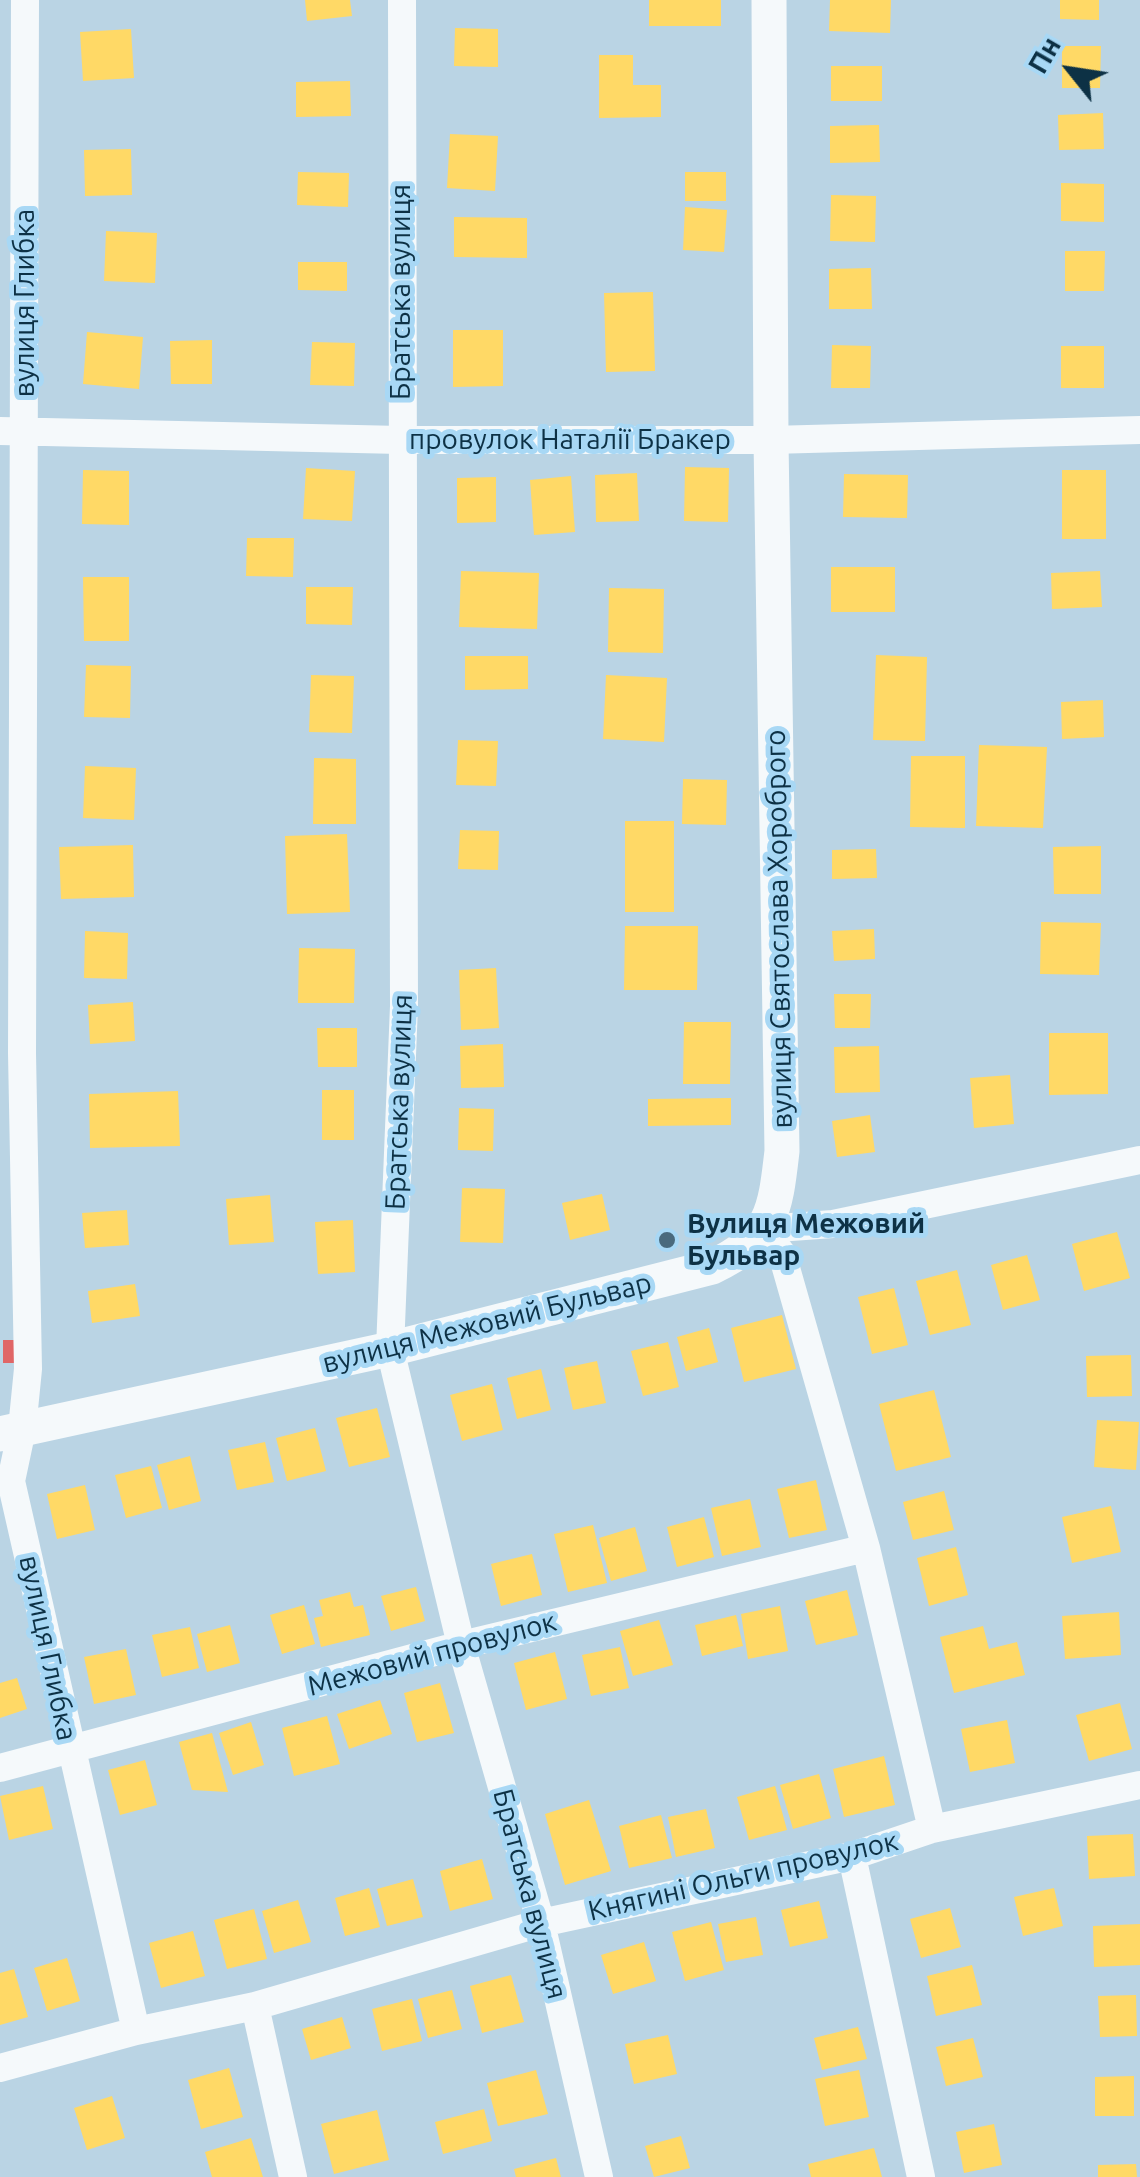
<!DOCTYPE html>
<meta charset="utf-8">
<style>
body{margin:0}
#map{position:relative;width:1140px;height:2177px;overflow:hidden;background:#bad4e4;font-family:Ubuntu,sans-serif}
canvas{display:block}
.north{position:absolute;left:1020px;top:20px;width:100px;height:100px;-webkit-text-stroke:8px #a8d8f5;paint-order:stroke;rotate:300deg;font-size:28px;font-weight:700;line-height:40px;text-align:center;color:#0d3145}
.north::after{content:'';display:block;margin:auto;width:35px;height:45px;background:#0d3145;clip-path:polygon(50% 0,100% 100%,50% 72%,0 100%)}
</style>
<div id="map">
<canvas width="1140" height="2177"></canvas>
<div class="north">Пн</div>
</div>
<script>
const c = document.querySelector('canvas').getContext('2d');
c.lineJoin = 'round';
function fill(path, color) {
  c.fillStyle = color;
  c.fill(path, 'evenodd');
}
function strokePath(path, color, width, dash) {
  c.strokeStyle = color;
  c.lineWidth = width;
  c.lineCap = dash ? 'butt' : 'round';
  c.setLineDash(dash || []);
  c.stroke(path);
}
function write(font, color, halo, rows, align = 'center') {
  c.font = font + ' Ubuntu,sans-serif';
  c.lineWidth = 10;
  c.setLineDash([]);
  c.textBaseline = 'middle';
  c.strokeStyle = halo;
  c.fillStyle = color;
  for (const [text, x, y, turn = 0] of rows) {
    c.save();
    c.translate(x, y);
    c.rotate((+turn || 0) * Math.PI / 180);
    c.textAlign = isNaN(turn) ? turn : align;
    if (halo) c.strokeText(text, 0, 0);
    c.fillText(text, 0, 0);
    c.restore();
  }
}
const homes = new Path2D(`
 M305,0H350L352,16L307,21Z
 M649,0H721V26H649Z
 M830,0H891L890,33L829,31Z
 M1060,0H1099V20L1060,19Z
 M455,28L498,29V67L454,66Z
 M131,29L134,78L83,81L80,32Z
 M1062,46H1101L1100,88H1062Z
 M599,55H633V85H661V117L599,118Z
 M831,66H882V101H831Z
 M350,81L351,116L296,117V82Z
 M1103,113L1104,149L1059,150L1058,115Z
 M879,125L880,162L830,163V126Z
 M450,134L498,136L495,191L447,188Z
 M131,149L132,195L85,196L84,150Z
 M298,172L349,173L348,207L297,205Z
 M685,172H726V201H685Z
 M1061,183L1104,184V222L1061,221Z
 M831,195L876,196L875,242L830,241Z
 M685,207L727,210L724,252L683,250Z
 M454,217L527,218V258L454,257Z
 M106,231L157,233L155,283L104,281Z
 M1065,251H1105L1104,291H1065Z
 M298,262H347V291L298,290Z
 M871,268L872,309H829V269Z
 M653,292L655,371L606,372L604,293Z
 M453,330H503V386L453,387Z
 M87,332L143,337L139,389L83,384Z
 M212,340V384H171L170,341Z
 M312,342L355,343L354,386L310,385Z
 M832,345L871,346L870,388H831Z
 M1061,346H1104V388H1061Z
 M685,467L729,468L728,522L684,521Z
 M306,468L355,471L352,521L303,519Z
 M83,470L129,471V525L82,524Z
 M1062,470H1106V539H1062Z
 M637,473L639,521L596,522L595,475Z
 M844,474L908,475L907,518L843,517Z
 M571,476L575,532L534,535L530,480Z
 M496,477V522L457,523V478Z
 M247,538H294L293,577L246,576Z
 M831,567H895V612H831Z
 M461,571L539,573L537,629L459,627Z
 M1100,571L1102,607L1052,609L1051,573Z
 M83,577H129V641H84Z
 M306,587H353L352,625L306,624Z
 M609,588L664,589L663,653L608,652Z
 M876,655L927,657L925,741L873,740Z
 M465,656H528V689L465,690Z
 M86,665L131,666L130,718L84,717Z
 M311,675L354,676L352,733L309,732Z
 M606,675L667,678L664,742L603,739Z
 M1103,700L1104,737L1062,739L1061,702Z
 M458,740L498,741L496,786L456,785Z
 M979,745L1047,747L1043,828L976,826Z
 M911,756H965V828L910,827Z
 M314,758L356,759V824H313Z
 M85,766L136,768L134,820L83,818Z
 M683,779L727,780L726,825L682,824Z
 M625,821H674V912H625Z
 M460,830L499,831L498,870L458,869Z
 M347,834L350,912L287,914L285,836Z
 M133,845L134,897L61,899L59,847Z
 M1101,846V894H1054L1053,847Z
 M876,849L877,878L832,879V850Z
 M1041,922L1101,923L1099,975L1040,974Z
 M625,926H698L697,990H624Z
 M874,929L875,959L834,961L832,931Z
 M85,931L128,933L127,979L84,978Z
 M299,948L355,949L354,1003H298Z
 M496,968L499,1028L461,1030L459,970Z
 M834,994H871L870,1028H835Z
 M133,1002L135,1041L90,1044L88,1005Z
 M684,1022H731L730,1084H683Z
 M317,1028H357V1067H318Z
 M1049,1033H1108V1094L1049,1095Z
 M503,1044L504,1087L461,1088L460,1046Z
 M879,1046L880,1092L835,1093L834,1047Z
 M1010,1075L1014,1124L974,1128L970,1078Z
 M322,1090H354V1140H322Z
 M178,1091L180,1146L90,1148L89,1094Z
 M731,1098V1125L648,1126V1099Z
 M459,1108L494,1109L493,1151L458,1150Z
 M870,1115L875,1152L837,1157L832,1121Z
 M462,1188L505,1189L503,1243L460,1242Z
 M602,1194L610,1230L570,1240L562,1203Z
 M270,1195L274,1242L229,1245L226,1199Z
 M127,1210L129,1245L85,1248L82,1213Z
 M353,1220L355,1272L318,1274L315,1222Z
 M1117,1232L1130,1278L1084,1291L1072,1244Z
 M1027,1255L1040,1300L1003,1310L991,1265Z
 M957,1270L971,1325L930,1335L916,1281Z
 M135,1284L140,1316L92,1323L88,1291Z
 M894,1288L908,1345L872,1354L858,1297Z
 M782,1315L796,1369L744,1382L731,1328Z
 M709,1328L718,1362L686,1371L677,1337Z
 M668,1342L679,1387L643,1396L631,1351Z
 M1131,1355L1132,1396L1087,1397L1086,1356Z
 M597,1361L606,1403L573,1410L564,1368Z
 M541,1369L551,1410L517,1419L507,1378Z
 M492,1384L503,1430L462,1441L450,1395Z
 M934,1390L951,1457L896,1471L879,1404Z
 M377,1408L390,1457L349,1467L336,1418Z
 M1097,1420L1139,1422L1136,1470L1094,1467Z
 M315,1428L326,1471L287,1481L276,1438Z
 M265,1442L274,1482L237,1490L228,1450Z
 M190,1456L201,1501L169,1510L157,1465Z
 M151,1466L162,1508L126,1518L115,1475Z
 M816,1480L827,1530L789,1538L777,1489Z
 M85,1485L95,1530L57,1539L47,1494Z
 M944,1491L954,1530L913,1540L903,1502Z
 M750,1499L761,1547L722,1556L711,1508Z
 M1111,1506L1121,1552L1072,1563L1062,1517Z
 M704,1517L714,1557L677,1567L667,1527Z
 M593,1525L607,1583L568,1592L554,1534Z
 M635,1527L647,1571L611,1581L599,1538Z
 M956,1547L968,1595L929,1606L917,1558Z
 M532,1554L542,1595L501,1606L491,1564Z
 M416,1587L425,1621L391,1631L381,1596Z
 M847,1590L858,1635L816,1645L805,1601Z
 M350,1592L354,1607L363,1605L370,1635L321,1647L314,1618L323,1616L319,1600Z
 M304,1605L315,1644L282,1654L270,1615Z
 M780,1606L788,1651L748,1659L741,1614Z
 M1119,1612L1121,1655L1065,1659L1062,1616Z
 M736,1615L743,1646L702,1656L695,1625Z
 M659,1620L673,1665L633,1676L620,1631Z
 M230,1625L240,1663L207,1672L197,1634Z
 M983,1626L989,1649L1017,1642L1025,1675L954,1693L940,1637Z
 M190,1627L199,1668L162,1677L152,1635Z
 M620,1647L629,1688L591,1696L582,1655Z
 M126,1649L136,1695L94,1704L84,1657Z
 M555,1652L567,1699L526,1710L514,1663Z
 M17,1678L27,1709L0,1718V1683Z
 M440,1683L454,1733L417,1742L404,1693Z
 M380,1700L392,1734L349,1749L337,1714Z
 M1120,1703L1132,1749L1089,1761L1076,1715Z
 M327,1716L340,1764L294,1776L282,1728Z
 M1007,1720L1015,1763L970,1772L961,1729Z
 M251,1722L264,1765L233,1775L219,1733Z
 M212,1733L228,1792L192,1790L179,1742Z
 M884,1756L895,1805L844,1817L833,1769Z
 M145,1760L157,1805L120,1815L108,1770Z
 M819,1774L831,1818L793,1829L780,1785Z
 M43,1786L53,1829L9,1840L0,1796Z
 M775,1786L787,1830L749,1840L737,1797Z
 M589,1800L611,1871L565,1885L545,1814Z
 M706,1809L715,1848L676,1857L668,1817Z
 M661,1815L672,1858L629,1868L619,1826Z
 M1133,1834L1135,1876L1089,1879L1087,1836Z
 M482,1859L493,1899L450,1911L440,1871Z
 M413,1879L423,1917L387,1926L377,1889Z
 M369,1888L380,1927L345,1936L335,1898Z
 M1054,1888L1063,1926L1023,1936L1014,1897Z
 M298,1900L311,1942L274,1953L262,1911Z
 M819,1901L828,1938L790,1947L781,1910Z
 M950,1908L961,1947L921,1958L910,1919Z
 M254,1909L267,1959L227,1969L214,1920Z
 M756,1917L763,1955L726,1962L718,1924Z
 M711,1922L724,1970L685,1981L672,1932Z
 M1140,1924V1965L1094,1967L1093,1926Z
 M193,1931L205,1976L161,1988L149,1943Z
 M644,1942L656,1981L613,1994L601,1955Z
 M67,1958L80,2001L47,2011L34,1968Z
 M972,1965L982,2005L936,2016L927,1976Z
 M14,1969L28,2017L0,2025V1973Z
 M511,1975L524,2022L482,2033L470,1986Z
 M452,1990L462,2029L428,2038L418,1999Z
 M1136,1995L1137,2036L1100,2037L1098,1996Z
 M412,1999L422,2041L382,2051L372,2009Z
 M342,2017L351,2048L311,2060L302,2029Z
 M858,2027L867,2059L822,2070L814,2038Z
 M668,2035L677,2074L634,2084L625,2044Z
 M973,2038L983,2077L946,2086L936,2047Z
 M229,2068L243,2117L201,2129L188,2080Z
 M536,2070L548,2114L498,2126L487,2083Z
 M859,2070L869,2117L825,2126L815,2079Z
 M1134,2076V2116H1095V2077Z
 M112,2096L125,2138L87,2150L74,2108Z
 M484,2109L492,2141L443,2154L435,2122Z
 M377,2110L389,2160L334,2174L321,2124Z
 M994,2124L1002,2165L964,2173L956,2132Z
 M681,2136L690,2168L654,2177L645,2146Z
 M251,2138L263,2177H212L205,2152Z
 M874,2148L882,2177H811L808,2164Z
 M556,2158L561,2177H516L514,2169Z
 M1136,2164L1137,2177H1098V2165Z`);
const shops = new Path2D(`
 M3,1340H17V1363H3Z`);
const minor = new Path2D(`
 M25,0L22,1053L28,1369L22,1429L11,1481L136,2031
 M402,0L404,1006L390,1349L461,1645L541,1923L599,2177
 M0,431L401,440H771L1140,430
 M763,1229L782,1254L866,1548L932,1829
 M763,1229L833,1224L1140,1160
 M0,1768L461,1645L866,1548
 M852,1856L921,2177
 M255,2006L293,2177
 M0,2068L136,2031L255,2006L541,1923L852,1856L932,1829L1140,1785`);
const tertiary = new Path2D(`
 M0,1434L390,1349L712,1267C772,1238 775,1213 782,1151L771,440L769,0`);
const markers = [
 [667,1240,10,"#4a6a7d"]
];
const streetNames = [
 ["Братська вулиця",401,292,-90],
 ["вулиця Глибка",25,303,-90],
 ["провулок Наталії Бракер",570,440],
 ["вулиця Святослава Хороброго",779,929,-91],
 ["Братська вулиця",399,1102,-88],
 ["вулиця Межовий Бульвар",487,1323,-14],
 ["вулиця Глибка",48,1648,78],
 ["Межовий провулок",432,1654,-15],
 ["Княгині Ольги провулок",743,1876,-13],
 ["Братська вулиця",530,1894,75]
];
const poiNames = [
 ["Вулиця Межовий",687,1224],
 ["Бульвар",687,1256]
];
fill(homes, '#ffd966');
fill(shops, '#e06666');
strokePath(minor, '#f5f9fb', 28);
strokePath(tertiary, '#f5f9fb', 35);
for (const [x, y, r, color] of markers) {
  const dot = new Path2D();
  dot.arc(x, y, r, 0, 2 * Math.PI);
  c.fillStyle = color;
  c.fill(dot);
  strokePath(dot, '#a8d8f5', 4);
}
write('28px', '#0d3145', '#a8d8f5', streetNames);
write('bold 28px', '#0d3145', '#a8d8f5', poiNames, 'left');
</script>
